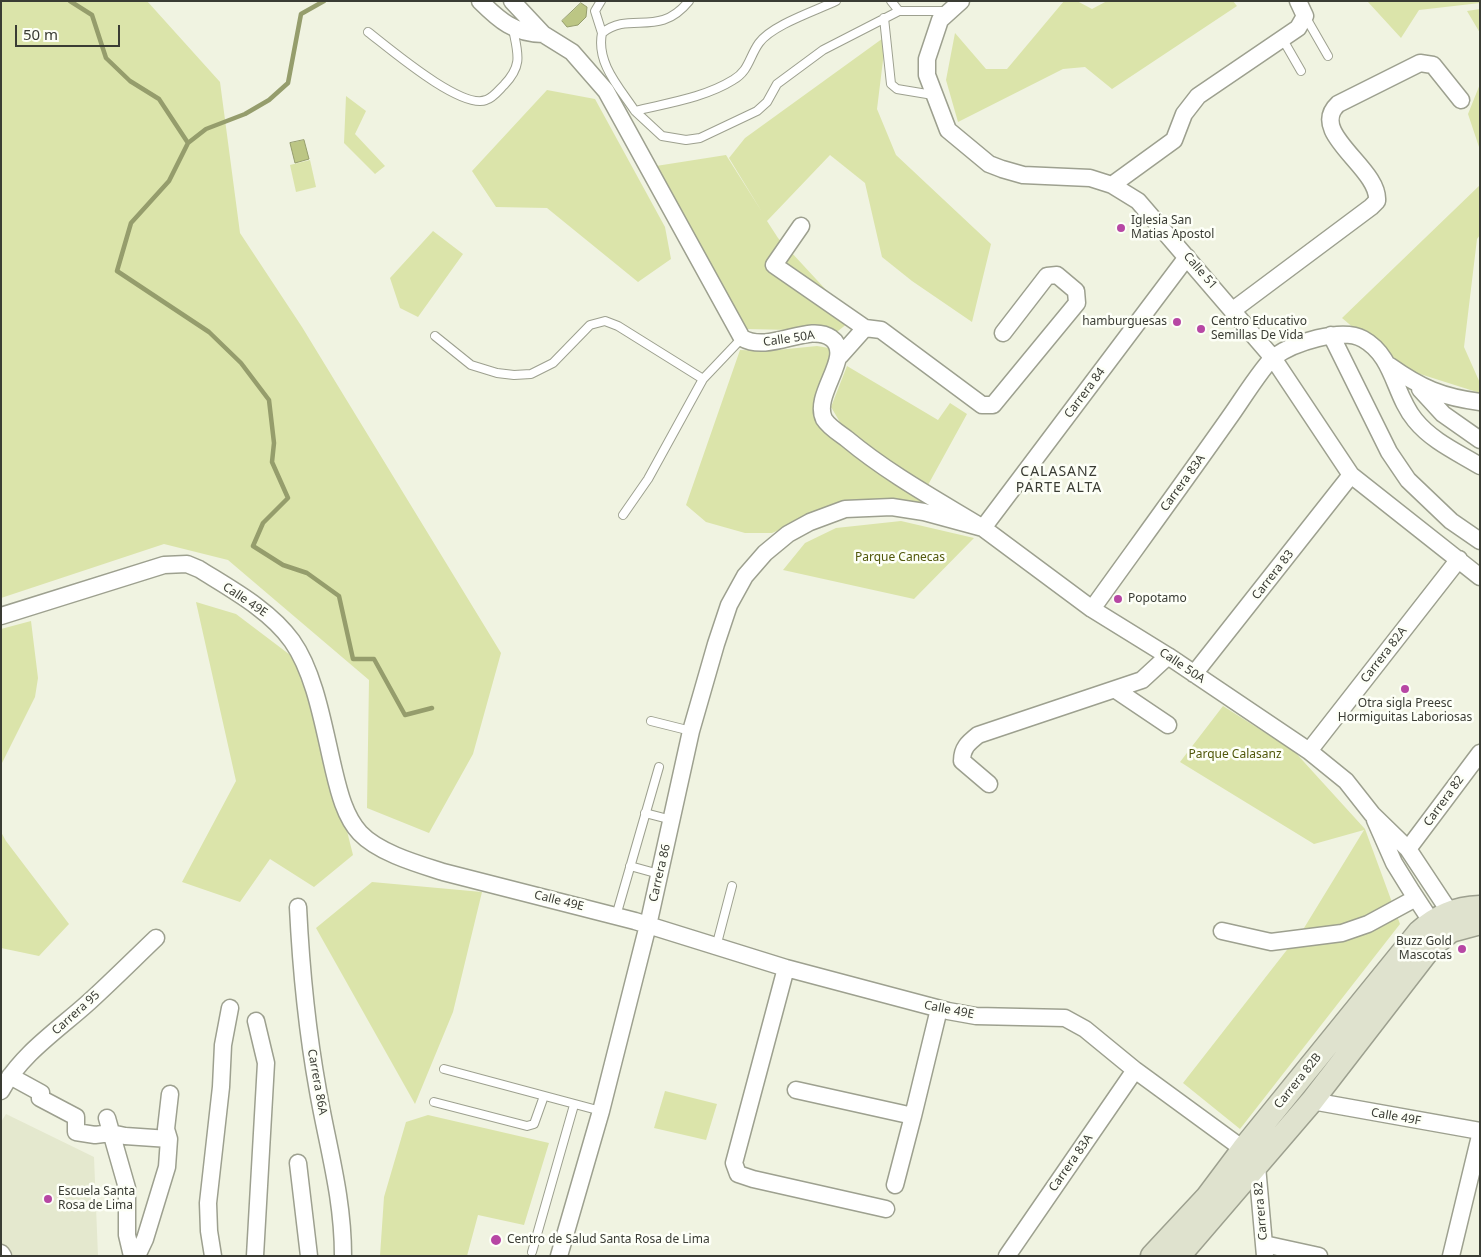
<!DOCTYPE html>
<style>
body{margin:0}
#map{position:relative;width:1481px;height:1257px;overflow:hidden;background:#f0f3e1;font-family:"Noto Sans",sans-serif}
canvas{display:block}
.frame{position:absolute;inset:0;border:2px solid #3a3c34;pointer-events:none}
.scale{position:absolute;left:15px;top:25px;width:105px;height:22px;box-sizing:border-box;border:2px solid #3a3c34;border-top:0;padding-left:6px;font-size:15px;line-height:18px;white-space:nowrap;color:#3a3c34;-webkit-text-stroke:4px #fdfff7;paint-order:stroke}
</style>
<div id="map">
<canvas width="1481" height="1257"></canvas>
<div class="frame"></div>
<div class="scale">50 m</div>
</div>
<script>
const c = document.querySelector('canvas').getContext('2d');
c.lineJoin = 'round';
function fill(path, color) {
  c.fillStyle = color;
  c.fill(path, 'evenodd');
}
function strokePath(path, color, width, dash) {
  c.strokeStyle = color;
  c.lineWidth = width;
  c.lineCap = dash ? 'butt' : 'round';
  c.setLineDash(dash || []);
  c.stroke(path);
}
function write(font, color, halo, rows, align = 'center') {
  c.font = font + ' "Noto Sans",sans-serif';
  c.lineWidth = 5;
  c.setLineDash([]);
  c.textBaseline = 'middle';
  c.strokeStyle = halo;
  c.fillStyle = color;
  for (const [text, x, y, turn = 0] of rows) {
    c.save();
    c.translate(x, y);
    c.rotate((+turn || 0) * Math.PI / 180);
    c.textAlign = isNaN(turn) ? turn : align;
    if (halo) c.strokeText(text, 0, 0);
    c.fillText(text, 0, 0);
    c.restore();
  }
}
const built = new Path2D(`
 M6,1114L94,1157L98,1256H10L1,1242V1122Z`);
const green = new Path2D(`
 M1,1H147L220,82L240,233L302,327L501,653L473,754L429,833L367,808L369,680L228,560L164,544L1,598Z
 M1064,1H1077L1092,9L1107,1H1233L1237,6L1112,89L1085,67L1063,69L958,122L946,80L955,33L986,69H1007Z
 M1480,1V3L1419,10L1401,38L1368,2Z
 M1480,9V33L1467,11Z
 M886,36L877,109L896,155L991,244L972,322L912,281L882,257L865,183L830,155L767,221L778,238L853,319L838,331L746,329L656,166L726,155L762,212L729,158L745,138Z
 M1480,84V150L1468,114Z
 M547,90L595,99L665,227L671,259L638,282L547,208L496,207L472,171Z
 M346,96L366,111L355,134L385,166L375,174L344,143Z
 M310,160L316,187L296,192L290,165Z
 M1480,185V235L1477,239L1464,347L1480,383V393L1401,368L1342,318Z
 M433,231L463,254L418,317L400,308L390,278Z
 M817,346L829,348V365L815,397L816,417L927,502L837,505L772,533H745L706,522L686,505L740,350L767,351Z
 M847,366L938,420L950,403L967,414L928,485L847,434L831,407Z
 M901,521L974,538L914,599L783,570L805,543L836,528Z
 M196,602L236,614L306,667L353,855L314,887L270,859L240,902L182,882L236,781Z
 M31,621L38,678L35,697L1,765V629Z
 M1223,706L1294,751L1365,829L1400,924L1240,1129L1183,1083L1304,928L1364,830L1314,844L1180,762Z
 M1,832L6,841L69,924L39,956L1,948Z
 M372,882L482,892L453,1012L415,1104L316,928Z
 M665,1091L717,1104L706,1140L654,1128Z
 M428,1115L549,1143L524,1225L478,1215L467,1256H380L384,1197L406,1122Z`);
const water = new Path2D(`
 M581,3L587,7L586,17L578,25L567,27L562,21Z
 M304,140L309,159L295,163L290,143Z`);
const stream = new Path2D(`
 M70,1L92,15L106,58L130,81L159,99L188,143L169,181L131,223L117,271L209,332L241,363L269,400L274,443L272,462L288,498L263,523L253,546L283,565L307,573L339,596L353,659H374L405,715L432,708
 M188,143L206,129L245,114L269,100L288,83L301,14L324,1`);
const lane = new Path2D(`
 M601,1L595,11L602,33
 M836,1C815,11 772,25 759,43C749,57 749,71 733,80C704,98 667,103 635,111L662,136L686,140L700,138L757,111L767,102L777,84L823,50L899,11H948
 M891,1L899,11
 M1305,16L1328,56
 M884,18L891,84L897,89L933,95
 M368,32C389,48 461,110 486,100C493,98 499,90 504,85C523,65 518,54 513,29
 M1282,38L1301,71
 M635,111C619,87 596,63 602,33C631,10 658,39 689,1
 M435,336L471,365L497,373L514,375L531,374L553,363L590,325L605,321L618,326L703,379
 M623,515L648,479L703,379L742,338
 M651,721L691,731
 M645,813L672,820
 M630,866L659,874
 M616,916L659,767
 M716,947L732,886
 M444,1069L601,1111
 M434,1102L527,1126L534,1124L544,1096
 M532,1252L574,1105`);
const street = new Path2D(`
 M480,1C499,20 515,34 543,34
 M512,1L543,34L572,52L606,91L742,338C770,354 809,322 831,338C855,355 812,394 824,419C829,427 839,433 847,439C889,474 937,500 983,528L1187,257
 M961,1L940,20L927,59V75L948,130L989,164L1002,169L1023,175L1090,178L1112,185L1138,201L1273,358L1351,475L1480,577
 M1112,185L1174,140L1184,114L1198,96L1298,28L1305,16L1298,1
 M801,226L774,265L865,328
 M1233,310L1371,207L1377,201C1380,168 1307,133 1338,104L1420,63L1433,65L1461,100
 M1331,335L1389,452L1408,480L1451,521L1480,541
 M840,356L865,328L881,330L982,405H993L1077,303L1076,291L1057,275L1047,276L1003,333
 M1390,366C1421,388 1442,397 1480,402
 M1420,389L1443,414L1480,440
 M1092,609C1138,545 1184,482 1229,418C1238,406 1264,364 1274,357C1293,343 1341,327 1363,339C1394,356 1394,395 1415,420C1432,441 1457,452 1480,466
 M1,616L164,565L187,564L199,569C231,589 270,610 292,641C316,675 324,730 334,771C339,792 345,817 360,833C379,853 418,864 443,872L635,921L786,968L948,1011L976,1016L1065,1018L1085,1029L1135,1070L1243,1149
 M1194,674L1351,475
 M1116,690L1168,725
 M1309,751L1459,559
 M989,784L962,761C962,748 968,743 978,735L1142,680L1168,656
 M1375,820L1394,863L1412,892L1431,921L1442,927
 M1408,849L1480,753
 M298,907C301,969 307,1030 318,1091C328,1148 343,1197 343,1256
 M1222,931L1271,942L1342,933L1368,924L1416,898
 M786,968L734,1163L738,1174L753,1179L886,1209
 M10,1076L41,1093L40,1098L76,1117V1132L95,1135L111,1133L125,1136L169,1139
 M796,1090L913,1116L939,1009
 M1,1091C21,1054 58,1030 89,1002C112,981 134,959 156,938
 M1312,1101L1480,1131
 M107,1118L127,1188V1235L132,1256
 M298,1163L309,1256
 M1257,1166L1265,1256
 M895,1185L913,1116
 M1264,1244L1319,1256
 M1,1253L3,1256
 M137,1256L145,1239L167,1167L169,1139L166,1129L170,1094
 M213,1256L209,1231L208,1203L221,1087L223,1045L230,1008
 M255,1256L266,1063L256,1021
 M559,1256L601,1111L649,921L691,731L716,644L729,605L745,576L765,553L788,534L810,522L845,509L892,507L924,512L983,528L1092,609L1168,656L1309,751L1346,781L1372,814L1408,849L1449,911L1450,924
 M1007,1256L1135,1070
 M1451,1256L1480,1136`);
const secondary = new Path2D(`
 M1152,1256L1207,1197L1243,1149L1419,932C1437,916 1455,908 1480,907
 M1179,1256L1312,1101L1431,947L1451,931L1480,923`);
const markers = [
 [1121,228,5,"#b747a4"],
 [1177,322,5,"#b747a4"],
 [1201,329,5,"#b747a4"],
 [1118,599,5,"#b747a4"],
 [1405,689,5,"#b747a4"],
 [1462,949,5,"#b747a4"],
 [48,1199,5,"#b747a4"],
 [496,1240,6,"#b747a4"]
];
const poiNames = [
 ["Iglesia San",1131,221],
 ["Matias Apostol",1131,235],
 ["hamburguesas",1167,322,"right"],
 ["Centro Educativo",1211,322],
 ["Semillas De Vida",1211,336],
 ["Popotamo",1128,599],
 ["Otra sigla Preesc",1405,704,"center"],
 ["Hormiguitas Laboriosas",1405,718,"center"],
 ["Buzz Gold",1452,942,"right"],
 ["Mascotas",1452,956,"right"],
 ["Escuela Santa",58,1192],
 ["Rosa de Lima",58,1206],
 ["Centro de Salud Santa Rosa de Lima",507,1240]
];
const streetNames = [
 ["Calle 51",1200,271,49],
 ["Calle 50A",789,339,-8],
 ["Carrera 84",1085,393,-53],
 ["Carrera 83A",1183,483,-54],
 ["Carrera 83",1273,575,-52],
 ["Calle 49E",245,600,34],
 ["Carrera 82A",1384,655,-52],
 ["Calle 50A",1182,666,34],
 ["Carrera 82",1444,801,-54],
 ["Carrera 86",660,873,-77],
 ["Calle 49E",559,901,14],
 ["Calle 49E",949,1010,11],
 ["Carrera 95",76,1013,-42],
 ["Carrera 82B",1298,1081,-51],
 ["Carrera 86A",317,1082,80],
 ["Calle 49F",1396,1117,10],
 ["Carrera 83A",1071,1163,-55],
 ["Carrera 82",1261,1211,-95]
];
const parkNames = [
 ["Parque Canecas",900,558],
 ["Parque Calasanz",1235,755]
];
const neighbourhoodNames = [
 ["CALASANZ",1059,472],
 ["PARTE ALTA",1059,488]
];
fill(built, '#e4e8ce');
fill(green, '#dbe4aa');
fill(water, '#bcc684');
strokePath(water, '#959d6c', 1);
strokePath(stream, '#959d6c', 4.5);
strokePath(lane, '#9da08f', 10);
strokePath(street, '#9da08f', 19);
strokePath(secondary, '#9da08f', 25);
strokePath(lane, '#fff', 8);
strokePath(street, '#fff', 16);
strokePath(secondary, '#dfe2ce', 22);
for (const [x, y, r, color] of markers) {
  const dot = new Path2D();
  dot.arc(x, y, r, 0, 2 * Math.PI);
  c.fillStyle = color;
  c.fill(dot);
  strokePath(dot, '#fdfff7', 2);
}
write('12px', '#3a3c34', '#fdfff7', poiNames, 'left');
write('12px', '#3a3c34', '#fdfff7', streetNames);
write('12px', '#51580b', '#fdfff7', parkNames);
c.letterSpacing = '1px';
write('14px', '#3a3c34', '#fdfff7', neighbourhoodNames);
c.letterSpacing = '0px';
</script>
